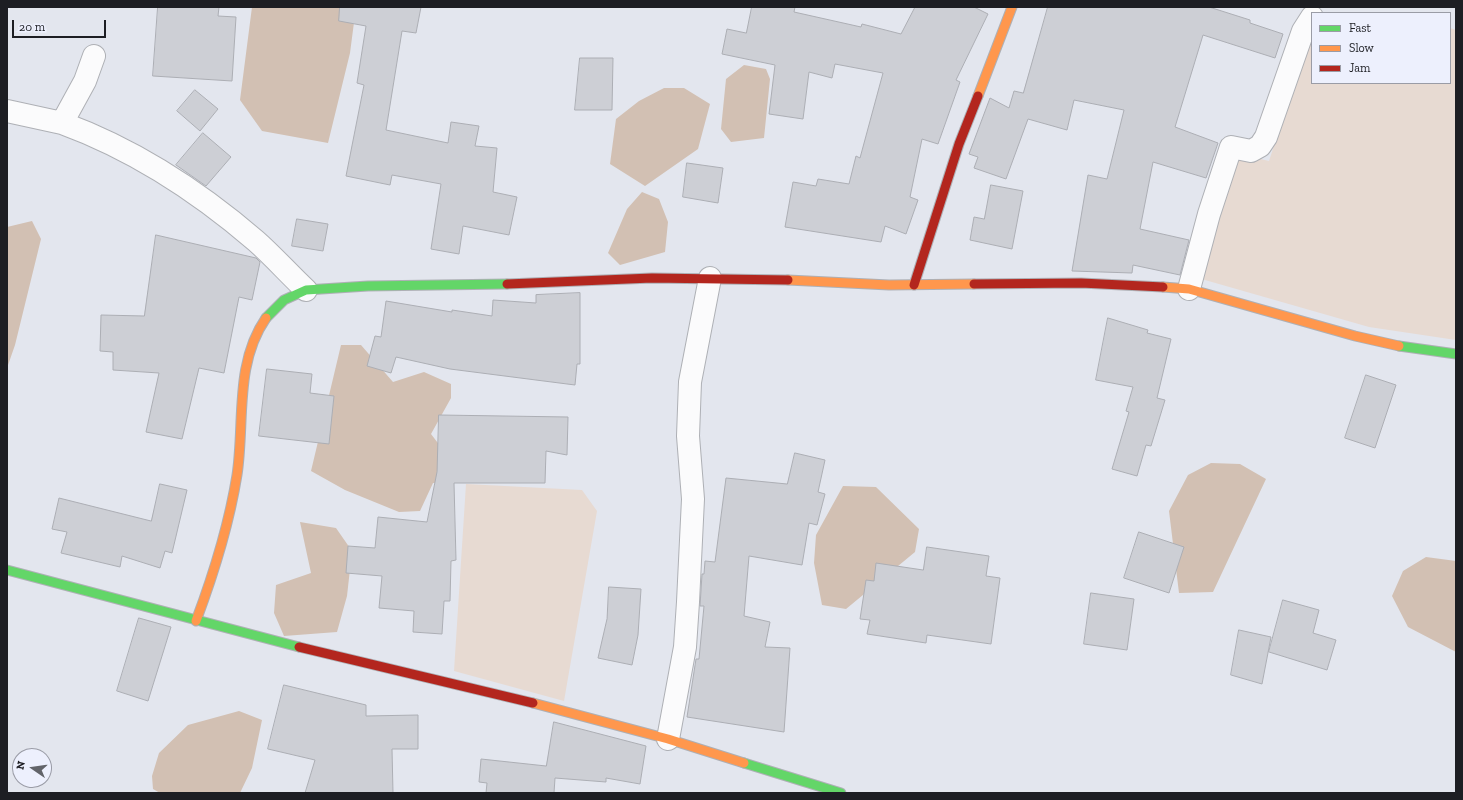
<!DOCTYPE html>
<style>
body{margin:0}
#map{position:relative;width:1463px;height:800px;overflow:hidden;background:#e3e6ee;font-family:"Zilla Slab",serif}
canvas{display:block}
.frame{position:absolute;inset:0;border:8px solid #1d1e23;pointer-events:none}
.legend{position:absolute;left:1311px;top:12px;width:140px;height:72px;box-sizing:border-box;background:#edf0fd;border:1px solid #9a9ca6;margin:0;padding:5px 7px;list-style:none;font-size:12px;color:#1d1e23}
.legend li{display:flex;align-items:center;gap:8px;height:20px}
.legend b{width:20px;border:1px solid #9a9ca6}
.north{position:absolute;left:12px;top:748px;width:40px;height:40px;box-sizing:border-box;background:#edf0fd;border:1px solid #9a9ca6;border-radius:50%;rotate:283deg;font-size:11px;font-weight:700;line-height:16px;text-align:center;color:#1d1e23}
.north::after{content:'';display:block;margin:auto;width:14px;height:18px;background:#62646a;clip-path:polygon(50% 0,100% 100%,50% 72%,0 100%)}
.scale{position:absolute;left:12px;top:20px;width:94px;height:18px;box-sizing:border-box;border:2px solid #1d1e23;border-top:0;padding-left:5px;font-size:12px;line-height:14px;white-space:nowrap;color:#1d1e23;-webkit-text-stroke:3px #edf0fd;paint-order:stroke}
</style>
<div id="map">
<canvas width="1463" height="800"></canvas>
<div class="frame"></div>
<ul class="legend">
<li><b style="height:5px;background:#63d668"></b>Fast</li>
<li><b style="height:5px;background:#ff974d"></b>Slow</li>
<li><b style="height:5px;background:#b3261e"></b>Jam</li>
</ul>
<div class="north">N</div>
<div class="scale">20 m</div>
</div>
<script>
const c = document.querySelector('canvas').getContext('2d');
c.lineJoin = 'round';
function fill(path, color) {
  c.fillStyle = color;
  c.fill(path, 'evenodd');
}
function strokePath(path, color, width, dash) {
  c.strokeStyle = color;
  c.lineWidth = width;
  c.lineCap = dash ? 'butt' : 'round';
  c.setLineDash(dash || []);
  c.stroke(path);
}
const green = new Path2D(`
 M1450,28L1456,30V340L1369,327L1198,278L1235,153L1269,161L1312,29V83H1450Z
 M466,484L582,490L597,511L564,701L454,671Z`);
const forest = new Path2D(`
 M252,7H356L350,53L328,143L262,131L240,100Z
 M744,65L766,69L770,79L764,138L731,142L721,129L726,79Z
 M664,88H684L710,104L698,149L645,186L610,164L616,119L639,101Z
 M642,192L659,199L668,222L665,252L620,265L608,253L627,209Z
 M32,221L41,239L15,345L7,368V227Z
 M341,345H361L393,382L424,372L451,384V398L431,434L460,472L459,483H433L420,511L399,512L345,490L311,471Z
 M1211,463L1240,464L1266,479L1213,592L1179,593L1169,511L1188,475Z
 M843,486L876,487L919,529L915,552L846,609L822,605L814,563L816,535Z
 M300,522L336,528L352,551L347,596L337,632L284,636L274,613L276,585L311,573Z
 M1426,557L1456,561V652L1408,627L1392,596L1403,571Z
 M239,711L262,720L252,768L240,793H160L153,789L152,776L159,753L188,725Z`);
const building = new Path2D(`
 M158,7H219L218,16L236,17L232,81L153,76Z
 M340,7H421L416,33L402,31L386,130L448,143L451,122L479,126L475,146L497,148L493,192L517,197L509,235L463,226L459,254L431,249L441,184L392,175L390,185L346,176L364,85L357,83L366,26L339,21Z
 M752,7H795L794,12L861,27L862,24L901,34L915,7H974L988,14L956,80L960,82L938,144L922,139L910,197L918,200L906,234L885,226L881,242L785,227L793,182L816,186L818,179L849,184L856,156L860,158L883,73L835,64L832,78L809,72L803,119L769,114L775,65L722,54L727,29L746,33Z
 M1048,7H1209L1250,20V23L1283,34L1275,58L1203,35L1175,127L1218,143L1206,178L1153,162L1140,229L1189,240L1180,275L1133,265L1132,273L1072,271L1088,175L1107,179L1124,110L1074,100L1067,130L1028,119L1006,179L974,168L978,157L969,154L990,98L1009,108L1014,91L1023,93Z
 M580,58H613L612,110H575Z
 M195,90L218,109L200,131L177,111Z
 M203,133L231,157L206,186L176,165Z
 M687,163L723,168L718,203L683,197Z
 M991,185L1023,191L1012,249L970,240L974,217L984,219Z
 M297,219L328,224L323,251L292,246Z
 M156,235L256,258L260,262L252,300L239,297L224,373L199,368L182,439L146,432L159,373L113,370V352L100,351L101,315L144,316Z
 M580,293V364H577L575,385L450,369L396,357L391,373L367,366L375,336L381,337L386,301L452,312V310L492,316L493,300L536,303V295Z
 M1108,318L1148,330L1147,333L1171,339L1157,398L1165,400L1151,446L1146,445L1137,476L1112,469L1129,412L1126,411L1133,387L1096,380Z
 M267,369L312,374L310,393L334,396L329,444L259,436Z
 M1366,375L1396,385L1375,448L1345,438Z
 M439,415L568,417L567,455L546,451L545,483H454L456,560L451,561L450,601H444L442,634L413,632L414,611L379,608L382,576L346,573L348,546L375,548L378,517L427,522L437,472Z
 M795,453L825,460L818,492L825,494L817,525L809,523L802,565L749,556L744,616L770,622L765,647L790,648L784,732L687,717L696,659H699L704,606H700L702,574H704L705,561L715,562L726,478L787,484Z
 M160,484L187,490L172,553L165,551L160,568L122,556L120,567L61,553L67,532L52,529L59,498L151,521Z
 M1139,532L1184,547L1169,593L1124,578Z
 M927,547L989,556L986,576L1000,578L991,644L927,635L926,643L867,634L870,620L860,619L866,580L874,581L876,563L923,570Z
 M609,587L641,589L638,635L632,665L598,658L607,619Z
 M1091,593L1134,599L1127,650L1084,644Z
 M1283,600L1319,610L1313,633L1336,640L1327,670L1269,652Z
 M139,618L171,627L148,701L117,691Z
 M1239,630L1271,637L1262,684L1231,675Z
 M284,685L366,705V716L418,715V749H392L393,793H305L315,760L268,749Z
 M554,722L646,746L640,784L606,778V782L555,778L554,793H486L487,783L479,782L481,759L546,766Z`);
const street = new Path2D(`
 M94,56L85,81L62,123C133,149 198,191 256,241C273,256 289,274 306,290
 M7,111L62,123
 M1189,289L1209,214L1231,147L1251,151L1260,146L1266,137L1303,31L1312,17
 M668,739L685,647L688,602L693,499L688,436L690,382L710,278`);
const fast = new Path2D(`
 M266,318L284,300L306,290L368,286L507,284
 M1399,346L1456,354
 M7,570L299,647
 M744,763L841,793`);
const slow = new Path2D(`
 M978,96L1012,7
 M788,280L889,285L974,284
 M1163,287L1189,289L1355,336L1399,346
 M196,621C214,573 229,525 237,475C245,423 234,364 266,318
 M533,703L668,739L744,763`);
const jam = new Path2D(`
 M507,284L652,278L788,280
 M974,284L1081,283L1163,287
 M914,285L959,144L978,96
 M299,647L533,703`);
fill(green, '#e7dad2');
fill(forest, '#d2c0b3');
fill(building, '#cdcfd5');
strokePath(building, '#acaeb4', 1);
strokePath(street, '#aeb0b5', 24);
strokePath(fast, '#aeb0b5', 11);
strokePath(slow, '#aeb0b5', 11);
strokePath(jam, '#aeb0b5', 11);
strokePath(street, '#fbfbfc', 22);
strokePath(fast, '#63d668', 9);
strokePath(slow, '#ff974d', 9);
strokePath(jam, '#b3261e', 9);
</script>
